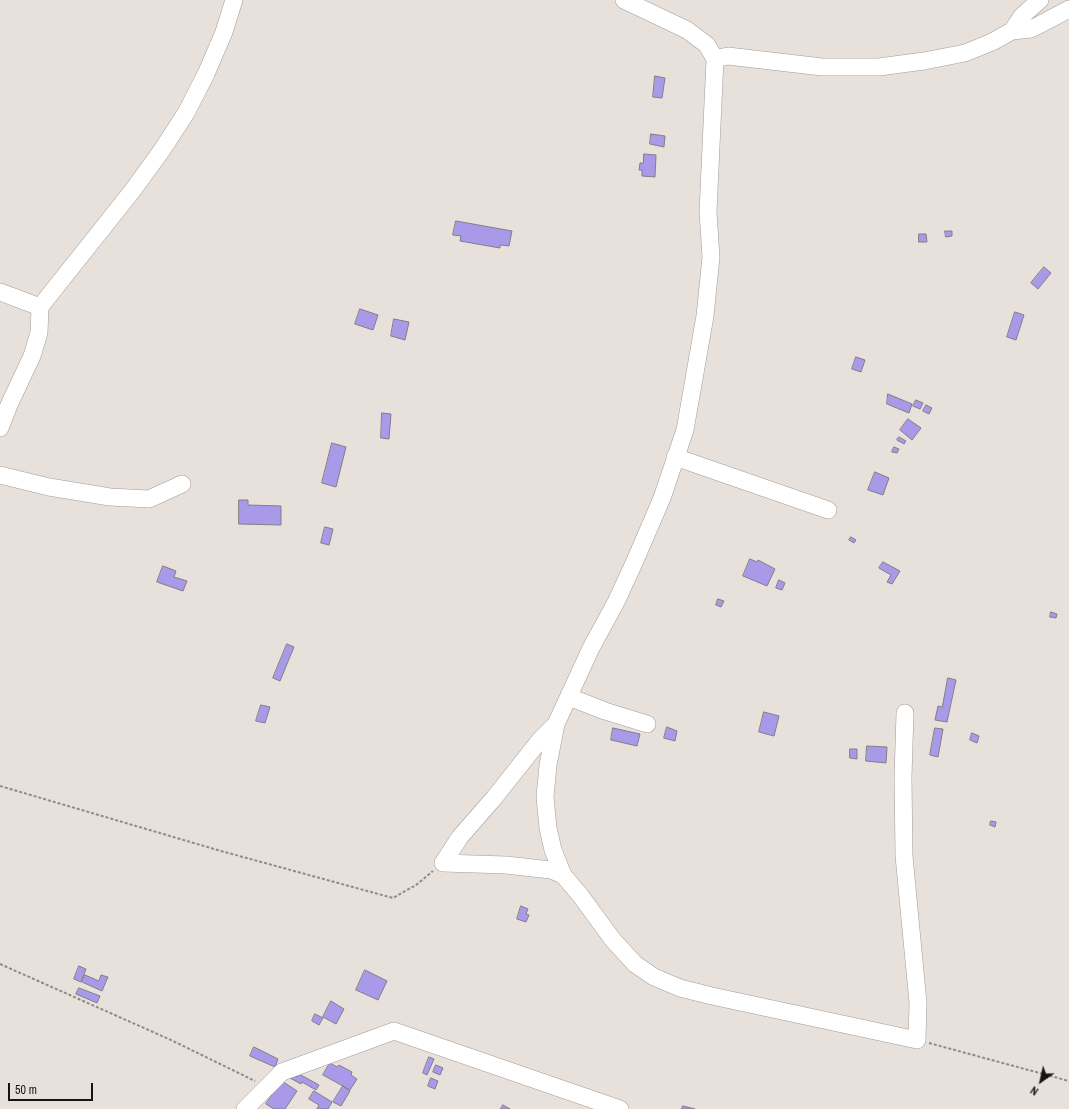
<!DOCTYPE html>
<style>
body{margin:0}
#map{position:relative;width:1069px;height:1109px;overflow:hidden;background:#e7e0db;font-family:"Archivo Narrow",sans-serif}
canvas{display:block}
.north{position:absolute;left:1021px;top:1061px;width:40px;height:40px;-webkit-text-stroke:3px #e7e0db;paint-order:stroke;rotate:214deg;font-size:11px;font-weight:700;line-height:16px;text-align:center;color:#171513}
.north::after{content:'';display:block;margin:auto;width:14px;height:18px;background:#171513;clip-path:polygon(50% 0,100% 100%,50% 72%,0 100%)}
.scale{position:absolute;left:8px;top:1083px;width:85px;height:18px;box-sizing:border-box;border:2px solid #171513;border-top:0;padding-left:5px;font-size:12px;line-height:14px;white-space:nowrap;color:#171513;-webkit-text-stroke:3px #e7e0db;paint-order:stroke}
</style>
<div id="map">
<canvas width="1069" height="1109"></canvas>
<div class="north">N</div>
<div class="scale">50 m</div>
</div>
<script>
const c = document.querySelector('canvas').getContext('2d');
c.lineJoin = 'round';
function fill(path, color) {
  c.fillStyle = color;
  c.fill(path, 'evenodd');
}
function strokePath(path, color, width, dash) {
  c.strokeStyle = color;
  c.lineWidth = width;
  c.lineCap = dash ? 'butt' : 'round';
  c.setLineDash(dash || []);
  c.stroke(path);
}
const building = new Path2D(`
 M655,76L665,78L662,98L653,97Z
 M651,134L665,136L664,147L650,144Z
 M644,154L656,155L655,177L642,176V170H639L640,163H643Z
 M456,221L512,231L509,246L500,245V248L460,241L461,236L453,235Z
 M945,231H952V236L946,237Z
 M919,234H926L927,242H919Z
 M1044,267L1051,273L1038,289L1031,283Z
 M360,309L378,315L373,330L355,324Z
 M1015,312L1024,315L1016,340L1007,337Z
 M394,319L409,322L405,340L391,336Z
 M856,357L865,360L861,372L852,369Z
 M888,394L912,404L909,413L887,404Z
 M916,400L923,403L920,409L913,406Z
 M926,405L932,408L929,414L923,411Z
 M382,413L391,414L389,439L381,438Z
 M908,419L921,428L912,440L900,430Z
 M899,437L906,441L904,444L897,440Z
 M332,443L346,447L336,487L322,483Z
 M894,447L899,449L897,453L892,452Z
 M875,472L889,478L883,495L868,490Z
 M239,500H248V505L281,506V525L239,524Z
 M325,527L333,529L329,545L321,543Z
 M851,537L856,540L854,543L849,540Z
 M750,559L757,562L758,560L775,569L767,586L743,576Z
 M883,562L900,571L892,584L887,582L891,575L879,568Z
 M163,566L176,571L174,577L187,581L183,591L157,582Z
 M779,580L785,583L782,590L776,588Z
 M718,599L724,601L721,607L716,605Z
 M1051,612L1057,614L1056,618L1050,617Z
 M287,644L294,647L280,681L273,678Z
 M948,678L956,680L947,722L935,720L938,706L942,707Z
 M261,705L270,707L265,723L256,721Z
 M764,712L779,716L774,736L759,732Z
 M667,727L677,731L675,741L664,738Z
 M613,728L640,734L637,746L611,740Z
 M935,728L943,729L938,757L930,755Z
 M972,733L979,736L977,743L970,740Z
 M867,746L887,747L886,763L866,761Z
 M850,749H857V759L850,758Z
 M991,821L996,822L995,827L990,825Z
 M521,906L528,909L526,914L529,915L526,922L517,919Z
 M79,966L86,969L81,982L74,979Z
 M365,970L387,981L378,1000L356,990Z
 M85,975L99,981L101,975L108,977L102,991L82,982Z
 M79,988L100,996L97,1003L76,994Z
 M331,1001L344,1009L336,1024L323,1017Z
 M315,1014L323,1018L319,1025L312,1021Z
 M254,1047L278,1059L275,1067L250,1056Z
 M429,1057L434,1059L427,1075L423,1073Z
 M330,1063L337,1067L339,1065L352,1072L351,1075L357,1079L350,1090L323,1075Z
 M436,1065L443,1068L440,1075L433,1072Z
 M292,1074L297,1077L299,1074L319,1085L316,1090L302,1082L301,1084L290,1078Z
 M431,1078L438,1081L435,1089L428,1086Z
 M282,1081L297,1091L285,1109H274L266,1104Z
 M343,1086L350,1091L341,1106L333,1102Z
 M314,1091L332,1102L328,1109H317L319,1105L309,1099Z
 M503,1105L510,1109H501Z
 M683,1106L695,1109H682Z`);
const path = new Path2D(`
 M0,786L221,851L393,898L416,885L433,871
 M0,964L171,1040L255,1081
 M929,1043L1069,1081`);
const minor = new Path2D(`
 M624,0L687,30L707,45L715,59L708,212L711,257L705,316L685,430L662,498L634,563L616,602L591,648L556,724L548,765L545,797L548,828L553,850L563,875L580,895L613,940L635,964L654,977L680,988L712,996L917,1040L918,1003L904,856L903,777L905,713
 M1012,31L1022,16L1040,0
 M715,59L728,56L822,67H879L924,61L965,53L992,42L1012,31L1031,29L1039,25L1069,9
 M0,292L40,307
 M0,428L9,405L32,356L39,333L40,307L133,190L162,150L186,113L206,74L224,32L234,0
 M675,457L828,510
 M0,475L49,487L110,497L149,499L182,484
 M569,697L605,711L647,724
 M443,863L460,837L494,798L540,740L556,724
 M443,863L506,865L551,870L563,875
 M245,1109L282,1072L394,1031L620,1109`);
fill(building, '#a999e9');
strokePath(building, '#807f85', 1);
strokePath(minor, '#a39c98', 18);
strokePath(path, '#908b87', 2, [3, 2]);
strokePath(minor, '#fff', 17);
</script>
